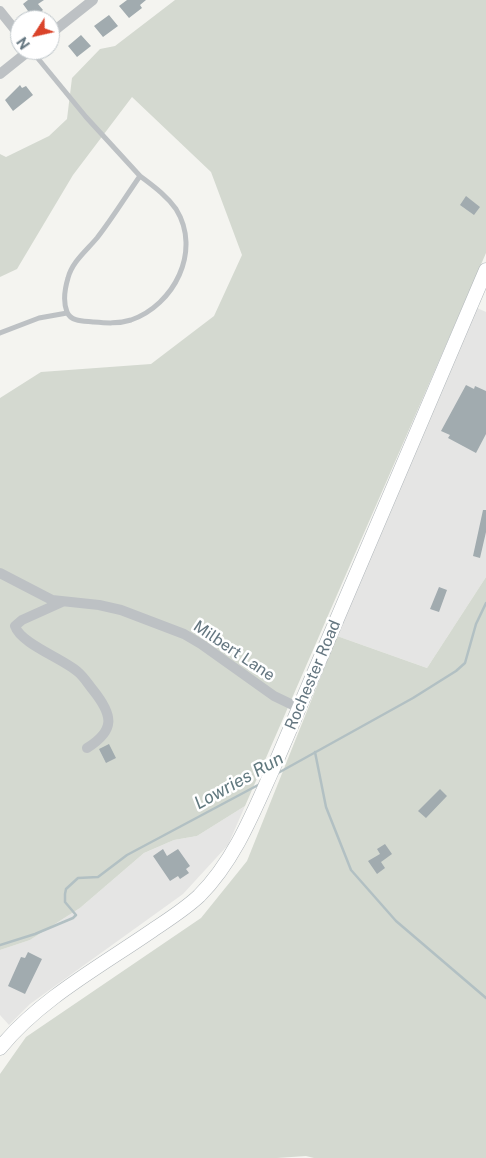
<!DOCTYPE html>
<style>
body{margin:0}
#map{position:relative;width:486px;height:1158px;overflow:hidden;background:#f4f4f0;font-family:"Public Sans",sans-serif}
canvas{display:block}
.north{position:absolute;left:10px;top:10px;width:50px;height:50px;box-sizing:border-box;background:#fff;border:1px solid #c1c8cc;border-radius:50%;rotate:235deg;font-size:14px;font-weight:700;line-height:20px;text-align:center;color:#647680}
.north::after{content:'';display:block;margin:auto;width:18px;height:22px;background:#da432a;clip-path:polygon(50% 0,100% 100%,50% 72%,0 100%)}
</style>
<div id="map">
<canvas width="486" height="1158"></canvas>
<div class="north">N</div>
</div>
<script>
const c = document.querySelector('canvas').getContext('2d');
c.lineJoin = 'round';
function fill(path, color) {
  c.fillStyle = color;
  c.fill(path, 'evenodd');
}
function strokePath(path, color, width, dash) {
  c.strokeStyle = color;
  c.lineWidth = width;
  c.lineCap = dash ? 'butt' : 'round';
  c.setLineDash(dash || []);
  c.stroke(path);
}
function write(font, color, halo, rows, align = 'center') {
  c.font = font + ' "Public Sans",sans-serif';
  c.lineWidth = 5;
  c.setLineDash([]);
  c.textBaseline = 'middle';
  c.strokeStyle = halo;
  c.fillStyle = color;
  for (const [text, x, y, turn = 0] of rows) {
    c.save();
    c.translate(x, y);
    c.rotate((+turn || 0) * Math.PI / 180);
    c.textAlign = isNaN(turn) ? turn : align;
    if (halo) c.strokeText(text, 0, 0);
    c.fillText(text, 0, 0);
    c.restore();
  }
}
const built = new Path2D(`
 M477,308L486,312V577L427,668L337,636Z
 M245,806L228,845L183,894L30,1004L9,1025L0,1015V950L30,940L80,908L144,853L174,840L197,836Z`);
const green = new Path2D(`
 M175,0H486V253L245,806L197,836L174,840L144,853L80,908L30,940L0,950V398L41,372L151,364L214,316L242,255L211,172L132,97L73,175L17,269L0,277V154L6,157L49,136L67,119L72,78L100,49L115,46Z
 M486,577V1158H314L306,1156L277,1158H0V1074L26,1037L201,918L247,861L337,636L427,668Z`);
const stream = new Path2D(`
 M315,752L326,807L351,870L396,921L486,998
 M278,773L413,698L456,671L465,663L476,624L486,603
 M0,945L35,934L73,918L76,915L65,902V894L66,889L78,878L98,877L127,855L260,784`);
const building = new Path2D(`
 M28,0H44L38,4L43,10L33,18L23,4Z
 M127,0H146L140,5L142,8L129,18L119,6Z
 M109,15L118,26L103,37L94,26Z
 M81,35L91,46L77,57L68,46Z
 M20,85L22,88L26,86L33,95L13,111L5,100Z
 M466,196L480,207L474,215L460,205Z
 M466,385L474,389L475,386L486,391V434L476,453L448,438L450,435L441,431Z
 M483,510H486V532L480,558L473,556Z
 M439,587L447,590L439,612L430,609Z
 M109,744L116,758L106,763L99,749Z
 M440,789L447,796L426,818L418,811Z
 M385,844L392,854L381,862L385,868L377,874L368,861L380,854L377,849Z
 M163,849L167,856L178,849L190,866L186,869L189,873L180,879L178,876L170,881L153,856Z
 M28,952L42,959L25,994L8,986L21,957L25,958Z`);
const lane = new Path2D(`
 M31,50L86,117L140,176C126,196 112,219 97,238C86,251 72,262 68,278C65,288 63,302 67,312C71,322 84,321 93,322C106,323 118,324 131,320C174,305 202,251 176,209C166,195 153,186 140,176
 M0,333L39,318L67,313`);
const street = new Path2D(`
 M0,11L20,36
 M50,34L93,0
 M0,74L30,50
 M0,573L52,600L99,605L121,610L184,634L201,644L274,696L299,708
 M62,602L22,620L15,626C21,644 62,658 78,672C84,677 88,684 93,690C113,715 116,730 87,748`);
const secondary = new Path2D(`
 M0,1048C39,1000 99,967 150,932C166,921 184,910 199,896C236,859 255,808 276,762L486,270`);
const streetNames = [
 ["Milbert Lane",234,651,34],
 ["Rochester Road",313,675,-67]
];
const waterNames = [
 ["Lowries Run",239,781,-29]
];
fill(built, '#e5e5e4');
fill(green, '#d4d9d0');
strokePath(stream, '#b2c0c3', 2.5);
fill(building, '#a1abaf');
strokePath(secondary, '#afb5b9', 15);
strokePath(lane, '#bdc1c4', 5);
strokePath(street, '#bdc1c4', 10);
strokePath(secondary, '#fff', 14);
write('16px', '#647680', '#fff', streetNames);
write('italic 18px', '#60787e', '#fff', waterNames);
</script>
